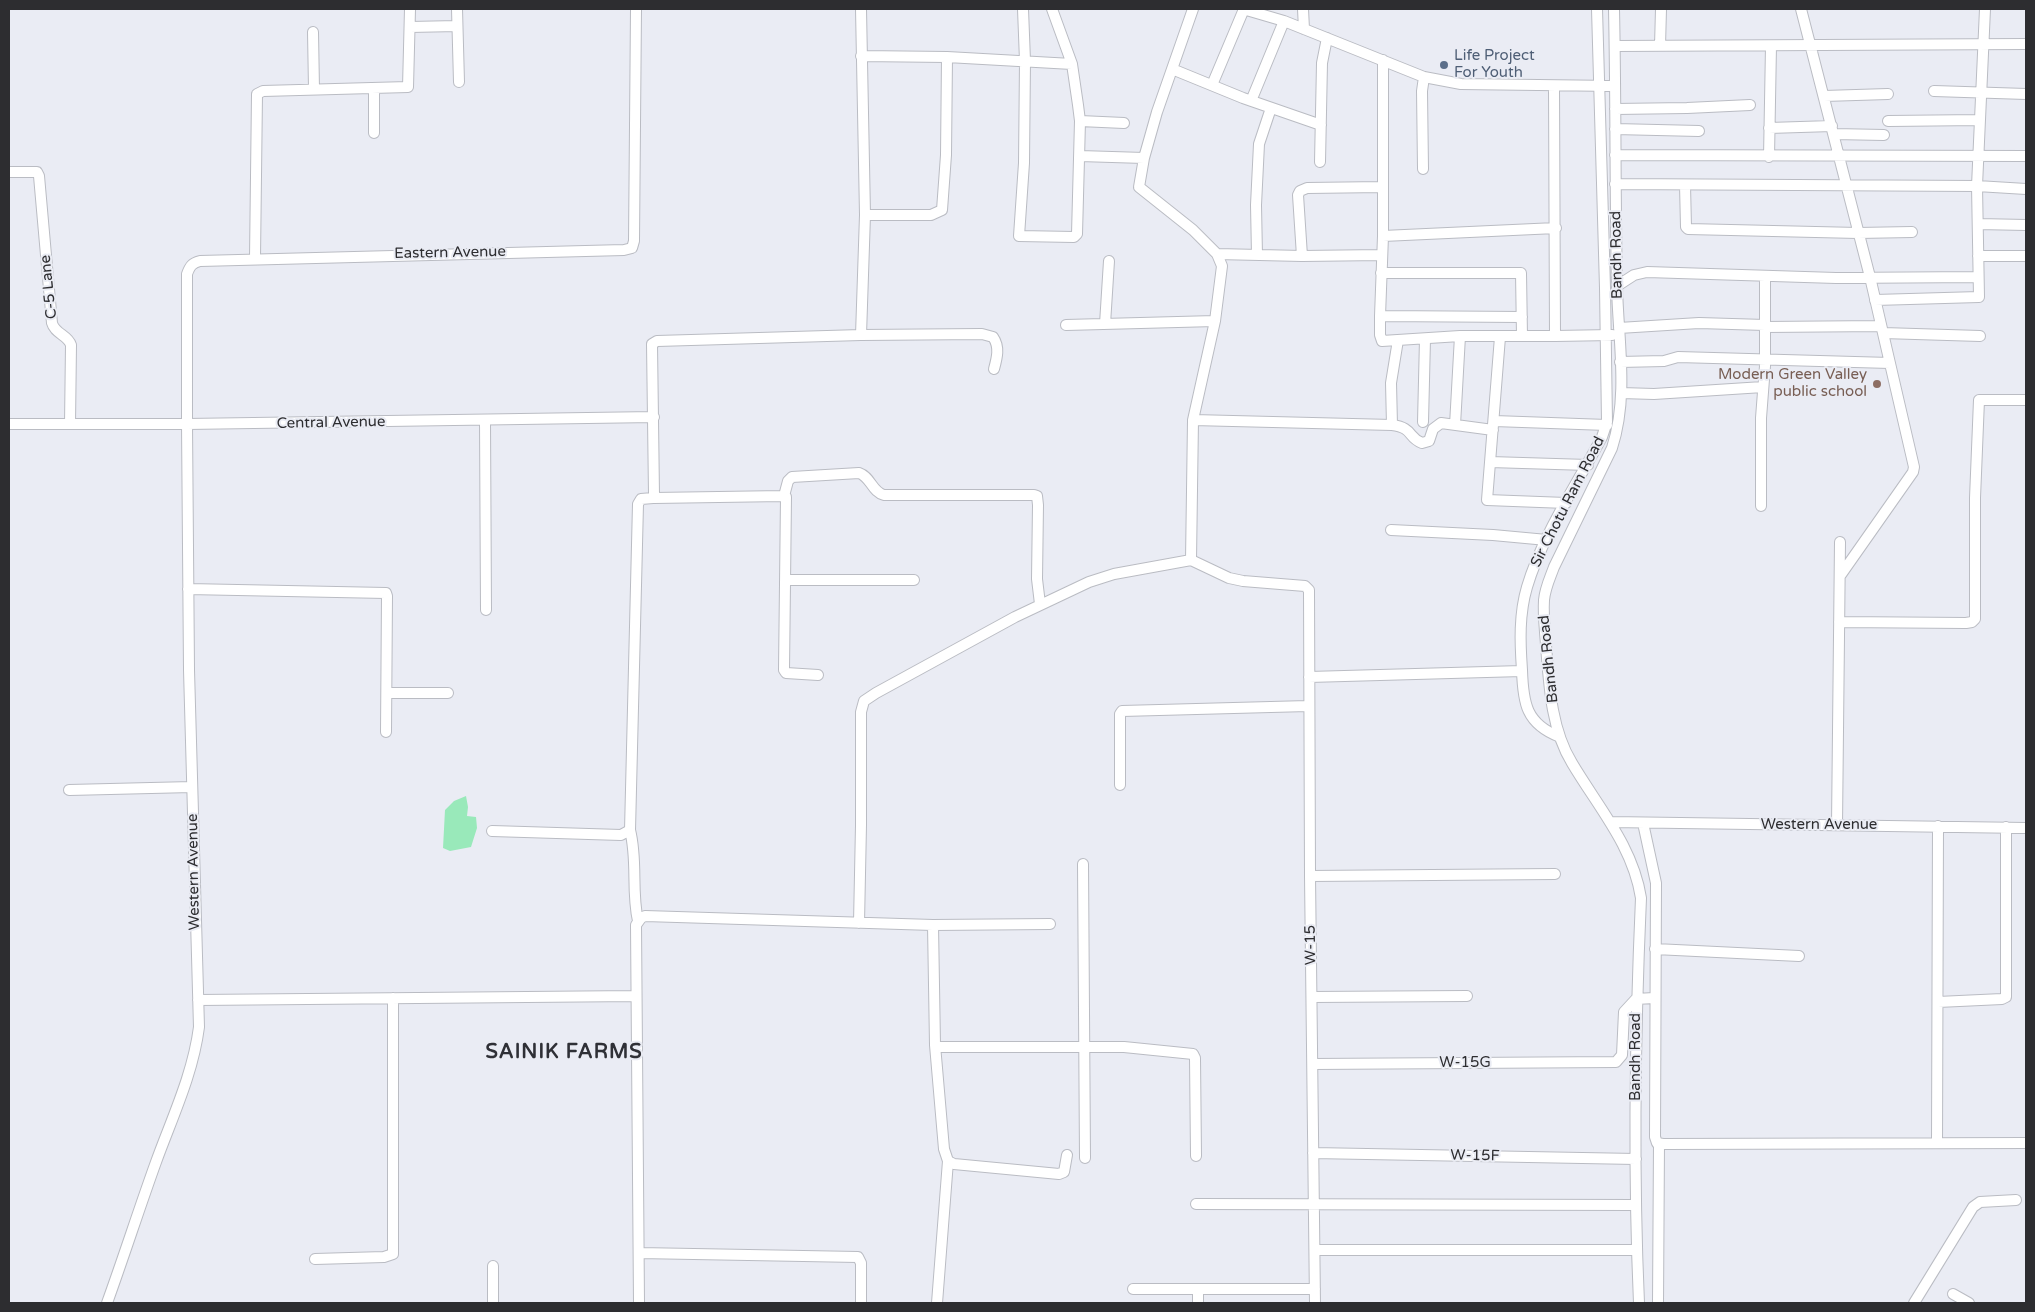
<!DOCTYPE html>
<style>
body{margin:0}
#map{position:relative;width:2035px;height:1312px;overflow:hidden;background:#eaecf4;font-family:"Varela Round",sans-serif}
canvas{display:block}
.frame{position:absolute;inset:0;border:10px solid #2d2d30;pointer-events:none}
</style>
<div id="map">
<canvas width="2035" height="1312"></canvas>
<div class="frame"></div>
</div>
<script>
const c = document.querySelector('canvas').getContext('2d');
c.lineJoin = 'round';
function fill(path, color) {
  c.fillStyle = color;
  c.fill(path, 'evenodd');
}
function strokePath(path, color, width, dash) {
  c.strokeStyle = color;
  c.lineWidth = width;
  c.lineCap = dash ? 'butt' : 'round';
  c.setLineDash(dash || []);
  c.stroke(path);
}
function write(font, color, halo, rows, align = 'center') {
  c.font = font + ' "Varela Round",sans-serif';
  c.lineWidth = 4;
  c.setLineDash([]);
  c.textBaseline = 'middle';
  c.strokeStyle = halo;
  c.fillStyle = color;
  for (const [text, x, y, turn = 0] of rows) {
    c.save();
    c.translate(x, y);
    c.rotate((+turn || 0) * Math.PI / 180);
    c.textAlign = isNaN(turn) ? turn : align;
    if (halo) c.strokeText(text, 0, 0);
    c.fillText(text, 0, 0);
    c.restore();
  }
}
const green = new Path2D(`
 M466,796L468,807L467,816L476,817L477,828L471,847L450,851L443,848L445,810L454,801Z`);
const minor = new Path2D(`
 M457,9L459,82
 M861,9L865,215L861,335
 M1023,9L1025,61L1024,163L1019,236L1074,237L1077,234L1080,121L1078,105L1072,64L1052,9
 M1193,9L1157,112L1144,158L1139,187L1193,230L1217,254L1222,266L1215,321L1193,420L1191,560L1229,578L1243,581L1305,586L1309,590L1310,876L1315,1303
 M1243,9L1284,21L1424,77L1461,84L1615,86
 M1303,9L1304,29
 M1614,9C1616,101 1615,193 1617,286C1618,339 1629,396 1612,448L1554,567C1550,578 1545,588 1544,600C1543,615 1545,630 1546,645C1549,684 1551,729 1572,763C1598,807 1633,846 1641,898C1635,1033 1633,1168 1639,1303
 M1801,9L1870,277L1914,467L1913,472L1840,576
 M410,27L457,26
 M313,32L314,89
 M1615,46L2026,44
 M1660,46L1661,9
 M861,56L947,57L1072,64
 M1383,60V236L1380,316V335L1382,341L1460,336H1555
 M1172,69L1243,98L1321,125
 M1212,85L1244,9
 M1554,86L1555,336L1612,335
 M374,88V133
 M1934,91L2026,94
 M1824,96L1888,94
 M1251,101L1284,21
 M1615,109L1687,108L1750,105
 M1080,121L1124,123
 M1888,121L1980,120
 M1769,128L1832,126
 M1615,129L1699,131
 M1834,134L1884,135
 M1615,155L2026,156
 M1080,156L1144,158
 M1769,157L1771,46
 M1320,162L1322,63L1327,38
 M1423,169L1422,91L1424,77
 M9,172H37L39,176L52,323C55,334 68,335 71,345L70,424
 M1615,184L1977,186L2026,189
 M1685,185L1686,227L1688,229L1858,233L1912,232
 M865,215H931L942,210L946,155L947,57
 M1978,224L2026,225
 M1383,236L1556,228
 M1217,254L1302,256L1382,255
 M1257,255L1256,205L1259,144L1271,108
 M1302,256L1298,195L1300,191L1307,188L1382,187
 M1978,256H2026
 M255,258L257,94L263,91L408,87L410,9
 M1381,273H1521L1522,336
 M1617,286L1634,275L1647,272L1836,278L1978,277
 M1875,300L1979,297L1977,186L1985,9
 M1380,316L1522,317
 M1105,324L1109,261
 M1066,325L1215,321
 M1765,327L1881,326
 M1619,328L1699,323L1765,325
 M1883,333L1980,336
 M1500,337L1487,500L1566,503
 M1620,362L1664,361L1678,357L1890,363
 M1621,393L1654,394L1763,387
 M1193,420L1392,425C1414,428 1407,437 1422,443L1429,441L1433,429L1441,423L1493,430
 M485,421L486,610
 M1494,421L1607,425
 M1423,422L1425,339
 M9,424H187L654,417
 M1392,425L1391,383L1398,340
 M1455,425L1460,336
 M1490,462L1588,465
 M784,496L788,481L792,477L859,473C871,477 872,492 884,495H1034L1037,496L1038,505L1037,579L1040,604
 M654,498L783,496L786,497L784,670L786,673L818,675
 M1761,506V418L1765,366V276
 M1391,530L1493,535L1547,540
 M786,580H914
 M188,589L386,593L387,596L386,732
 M1839,622L1966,623L1972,622L1975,619V498L1979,400H2026
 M1309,677L1522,671
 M387,693H448
 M1560,737C1526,724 1523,703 1522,670C1520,642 1519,614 1527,587C1542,536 1577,484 1602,437L1607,422L1605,288L1597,9
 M1120,785V714L1122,711L1308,706
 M69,790L192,787
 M1611,822L2026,828
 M1643,823L1656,883L1655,1137L1657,1143L1663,1144L2026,1143
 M1837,825L1840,542
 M630,830C638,862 631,890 638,921
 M492,831L621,835L630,830L638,504L641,499L653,498L654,495L652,344L657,341L861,335L982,334L993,337C1000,347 997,358 994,369
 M1083,864L1085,1158
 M1310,876L1555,874
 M859,923L861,825V712L864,701L876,693L1015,617L1089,582L1114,574L1191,560
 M933,925L935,1045L944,1149L948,1161L954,1164L1059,1174L1064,1172L1067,1155
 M1655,949L1799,956
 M1312,997L1467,996
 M198,1000L636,996
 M1938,1002L2002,999L2006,997V827
 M936,1047H1124L1193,1054L1195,1058L1196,1156
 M1313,1064L1616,1062L1622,1055L1624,1012L1636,999L1654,998
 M1937,1143L1938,826
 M1313,1153L1636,1159
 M1196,1204L1635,1205
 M1315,1250H1637
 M639,1253L858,1257L861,1263V1303
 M315,1259L384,1257L393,1254V998
 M1133,1289H1315
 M1198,1290V1303
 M1953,1294L1969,1303
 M107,1303C124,1256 139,1209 156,1162C172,1118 193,1074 199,1027L189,670L187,424V274C190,266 192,263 200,261L624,250L632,248L634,241L636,9
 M493,1303V1266
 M639,1303L636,925L641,918L645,916L933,925L1050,924
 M937,1303L948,1161
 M1658,1303L1659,1144
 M1914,1303L1973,1207L1980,1202L2016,1200`);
const markers = [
 [1444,65,5,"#5c6f8a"],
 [1877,384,5,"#8d6e63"]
];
const serviceNames = [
 ["Life Project",1454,56],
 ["For Youth",1454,73]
];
const streetNames = [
 ["Eastern Avenue",450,253,-1],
 ["Bandh Road",1617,255,-91],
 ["C-5 Lane",49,287,-96],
 ["Central Avenue",331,423,-1],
 ["Sir Chotu Ram Road",1568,502,-63],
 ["Bandh Road",1549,659,-96],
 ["Western Avenue",1819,825],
 ["Western Avenue",194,872,-91],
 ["W-15",1311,945,-91],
 ["Bandh Road",1636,1057,-90],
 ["W-15G",1465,1063],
 ["W-15F",1475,1156,1]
];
const educationNames = [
 ["Modern Green Valley",1867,375],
 ["public school",1867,392]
];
const districtNames = [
 ["SAINIK FARMS",564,1053]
];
fill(green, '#99e9ba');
strokePath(minor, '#babcc3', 12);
strokePath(minor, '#fff', 10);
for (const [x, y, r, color] of markers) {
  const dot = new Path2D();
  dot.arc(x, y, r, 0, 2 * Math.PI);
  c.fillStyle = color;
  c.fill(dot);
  strokePath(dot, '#eaecf4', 2);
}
write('15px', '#4e5e75', '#eaecf4', serviceNames, 'left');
write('15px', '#2d2d30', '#eaecf4', streetNames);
write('15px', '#785e54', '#eaecf4', educationNames, 'right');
c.letterSpacing = '1px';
write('bold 20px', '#2f3036', '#eaecf4', districtNames);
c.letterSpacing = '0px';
</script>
